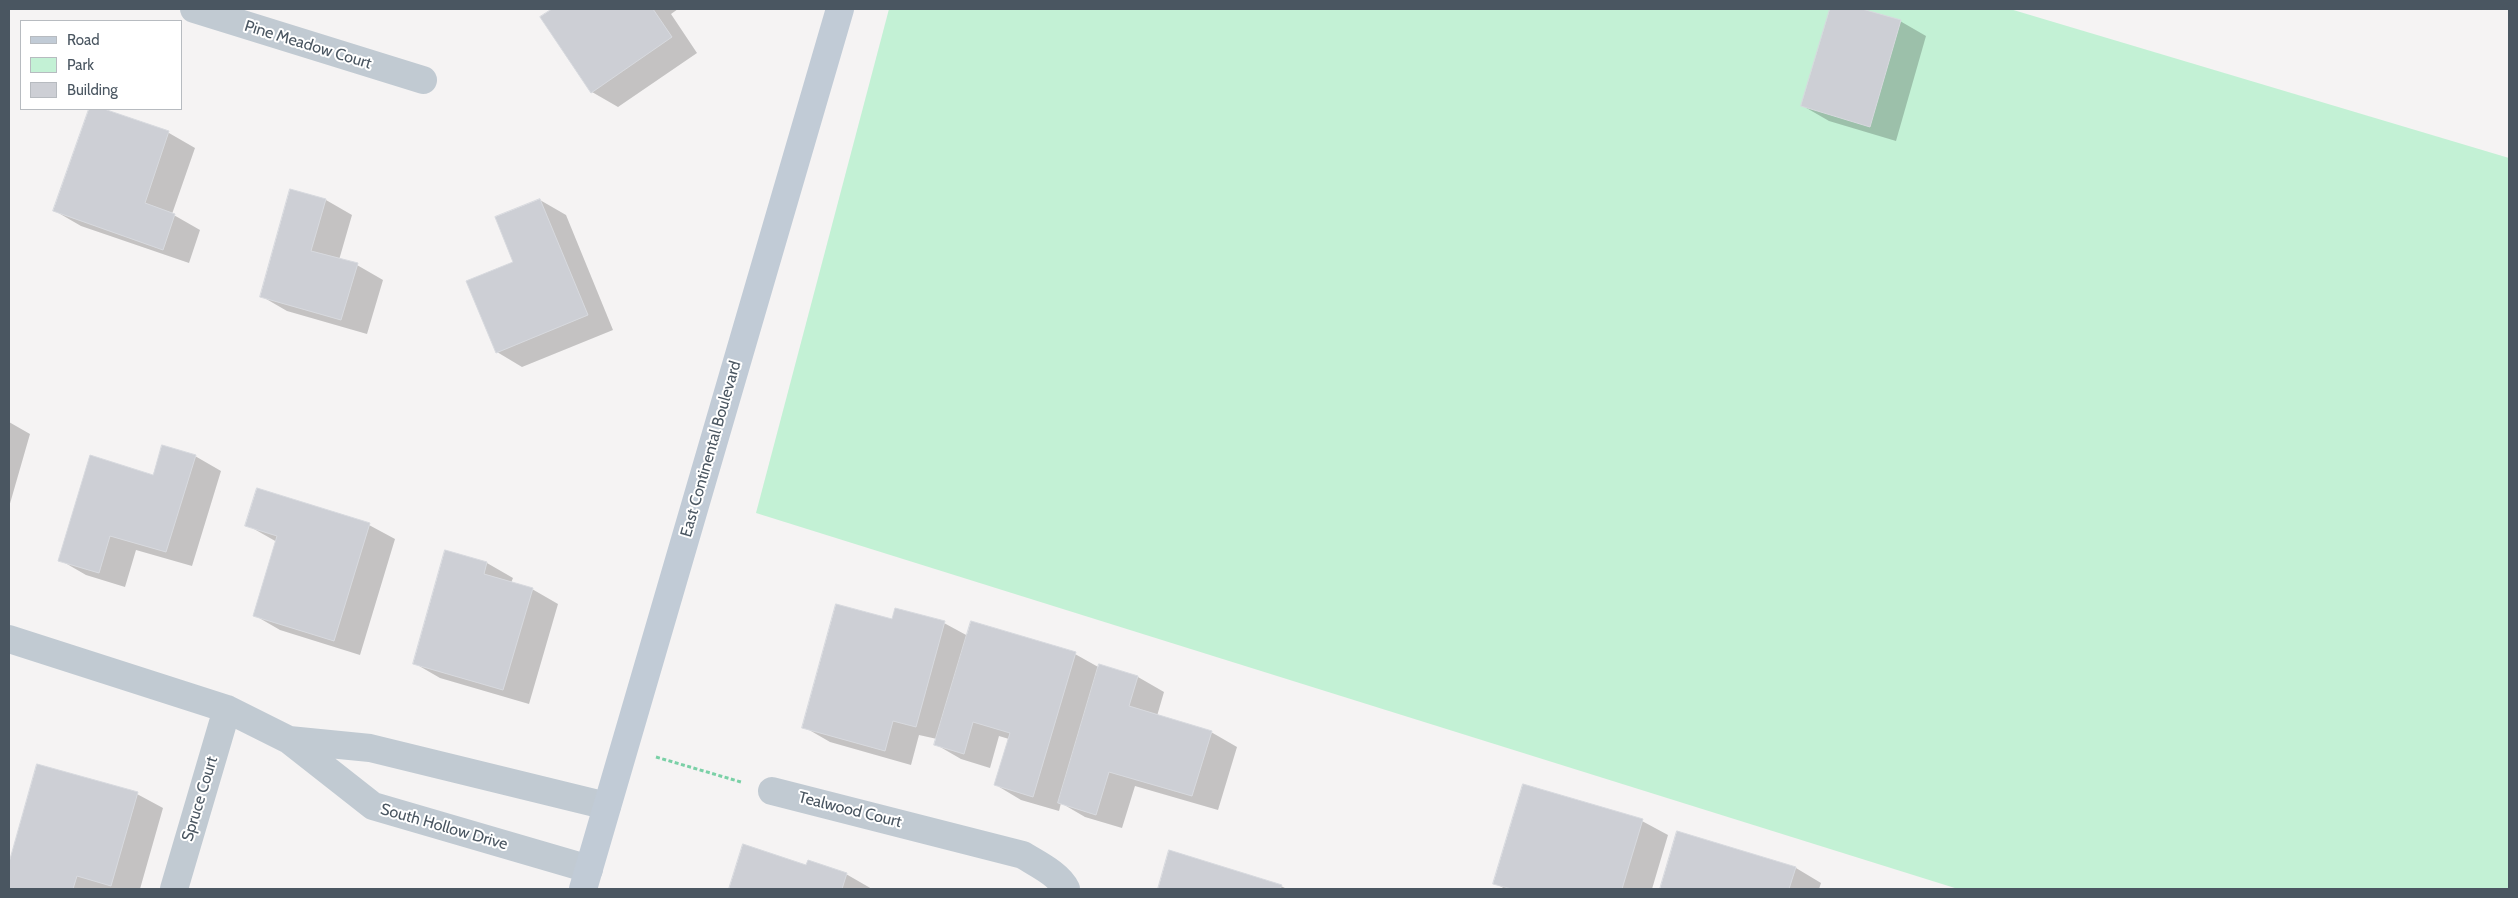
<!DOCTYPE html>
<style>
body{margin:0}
#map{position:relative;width:2518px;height:898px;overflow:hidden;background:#f5f3f3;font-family:Cabin,sans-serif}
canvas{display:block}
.frame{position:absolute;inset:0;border:10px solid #4a5661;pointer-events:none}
.legend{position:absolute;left:20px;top:20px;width:162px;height:90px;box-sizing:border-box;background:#fff;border:1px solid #b7bbc0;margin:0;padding:6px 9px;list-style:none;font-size:15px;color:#4a5661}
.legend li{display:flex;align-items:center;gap:10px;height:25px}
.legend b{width:25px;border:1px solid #b7bbc0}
</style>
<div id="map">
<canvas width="2518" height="898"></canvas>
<div class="frame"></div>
<ul class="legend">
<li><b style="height:6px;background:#c1cbd6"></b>Road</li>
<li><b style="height:14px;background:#c3f1d5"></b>Park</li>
<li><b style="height:14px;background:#cdcfd5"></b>Building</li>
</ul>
</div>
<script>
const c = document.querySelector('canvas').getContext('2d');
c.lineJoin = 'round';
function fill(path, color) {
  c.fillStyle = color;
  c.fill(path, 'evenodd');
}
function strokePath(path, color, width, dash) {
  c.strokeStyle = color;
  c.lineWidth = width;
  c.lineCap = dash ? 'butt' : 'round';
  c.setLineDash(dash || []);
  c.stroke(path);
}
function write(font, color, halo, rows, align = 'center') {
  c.font = font + ' Cabin,sans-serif';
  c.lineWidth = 4;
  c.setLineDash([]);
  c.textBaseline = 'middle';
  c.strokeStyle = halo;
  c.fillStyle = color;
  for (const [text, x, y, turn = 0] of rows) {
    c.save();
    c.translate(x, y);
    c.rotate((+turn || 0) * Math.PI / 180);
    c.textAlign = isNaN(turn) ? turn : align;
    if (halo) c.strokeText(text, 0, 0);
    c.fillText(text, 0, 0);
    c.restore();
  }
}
const green = new Path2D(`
 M889,9H2010L2509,158V889H1958L756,513Z`);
const shadow = new Path2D(`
 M554,9H678L671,14L697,53L618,107L592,92L541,18Z
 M1831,9H1858L1900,21L1926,36L1896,141L1829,121L1803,106Z
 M91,109H100L169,133L195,148L172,214L200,230L189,263L81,226L55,211Z
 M291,190L326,200L352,215L339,260L357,265L383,280L367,334L287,311L261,296Z
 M540,200L566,215L613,330L522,367L497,352L514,262Z
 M9,422L30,434L9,507Z
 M195,456L221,471L192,566L136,550L125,587L86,575L60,560L154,476Z
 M247,525H369L395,539L360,655L280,630L254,615L277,542Z
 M446,552L487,563L513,578L511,583L532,589L558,604L529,704L440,678L414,663Z
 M893,621L944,623L968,636L1075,654L1100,668L1138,677L1164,692L1157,716L1211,732L1237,747L1218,810L1135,786L1122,828L1085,817L1061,803L1059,811L1021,800L996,785L1009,739L999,736L990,768L961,759L935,744L937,739L919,735L911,765L830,742L804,727Z
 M38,765L137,794L163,808L140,889H9V868Z
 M1642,821L1668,835L1652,889H1505L1495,883Z
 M1678,832L1796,868L1821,883L1819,889H1661Z
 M744,846L807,866L846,874L872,889H730Z
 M1170,852L1281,886L1287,889H1159Z`);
const building = new Path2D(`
 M552,9H653L672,37L591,93L540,17Z
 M1830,9H1862L1901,20L1870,127L1801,106Z
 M89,109H104L169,131L145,203L175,214L163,250L53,211Z
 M290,189L326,199L311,251L358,263L341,320L260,297Z
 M540,199L588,315L496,353L466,281L513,262L495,217Z
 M162,445L196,455L166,552L110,536L99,573L58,561L90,455L153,475Z
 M257,488L370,523L334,641L253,616L277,536L245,526Z
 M445,550L487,562L484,574L533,588L503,690L413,664Z
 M836,604L892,619L895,608L945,621L916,727L893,721L885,751L802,728Z
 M971,621L1076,652L1033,797L994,785L1010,733L973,722L964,754L934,745Z
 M1099,664L1138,676L1129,706L1212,731L1192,796L1109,772L1096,815L1058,803Z
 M37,764L138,792L111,886L77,876L73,889H9V863Z
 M1523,784L1643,819L1622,889H1512L1493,884Z
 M1677,831L1796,867L1789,889H1660Z
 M743,844L806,865L808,860L847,873L842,889H729Z
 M1169,850L1282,885L1280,889H1158Z`);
const path = new Path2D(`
 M656,757L741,782`);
const minor = new Path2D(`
 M194,9L423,80
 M9,639L227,709L289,740L373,806L589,869
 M289,740L370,748L607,806
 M772,791L1023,855C1037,864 1059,874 1066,889
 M174,889L227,709`);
const secondary = new Path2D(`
 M583,889L840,9`);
const streetNames = [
 ["Pine Meadow Court",308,45,17],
 ["East Continental Boulevard",711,449,-74],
 ["Spruce Court",200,799,-73],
 ["Tealwood Court",850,810,14],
 ["South Hollow Drive",444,827,16]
];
fill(green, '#c3f1d5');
fill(shadow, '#0003');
fill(building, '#cdcfd5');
strokePath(building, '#d7d9de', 1);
strokePath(path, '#7ad0a6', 3, [4, 2.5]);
strokePath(minor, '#c1cad2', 28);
strokePath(secondary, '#c1cbd6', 28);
write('16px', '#4a5661', '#fff', streetNames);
</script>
